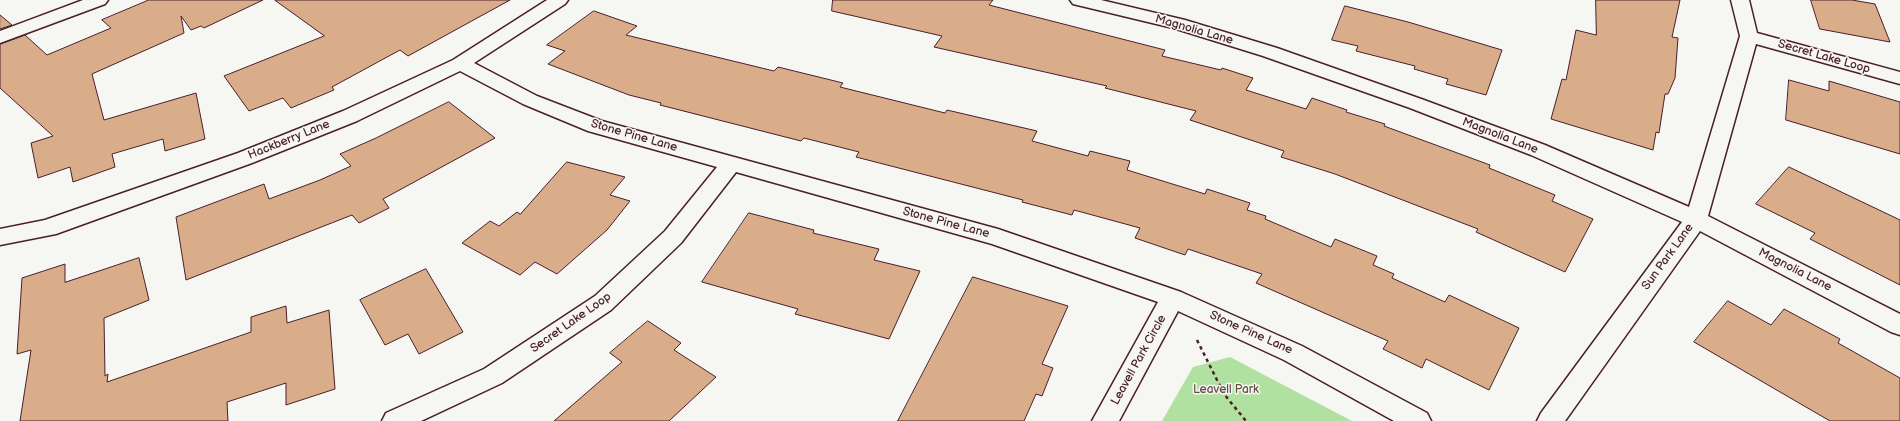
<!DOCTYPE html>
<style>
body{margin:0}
canvas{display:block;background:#f6f6f2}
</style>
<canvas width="1900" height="421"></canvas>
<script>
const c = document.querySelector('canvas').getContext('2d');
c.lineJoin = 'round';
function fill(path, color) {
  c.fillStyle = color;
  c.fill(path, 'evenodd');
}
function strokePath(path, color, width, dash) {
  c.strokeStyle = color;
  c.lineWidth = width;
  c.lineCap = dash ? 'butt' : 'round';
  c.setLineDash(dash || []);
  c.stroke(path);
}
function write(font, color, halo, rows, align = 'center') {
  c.font = font + ' "Balsamiq Sans",sans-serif';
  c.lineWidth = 3;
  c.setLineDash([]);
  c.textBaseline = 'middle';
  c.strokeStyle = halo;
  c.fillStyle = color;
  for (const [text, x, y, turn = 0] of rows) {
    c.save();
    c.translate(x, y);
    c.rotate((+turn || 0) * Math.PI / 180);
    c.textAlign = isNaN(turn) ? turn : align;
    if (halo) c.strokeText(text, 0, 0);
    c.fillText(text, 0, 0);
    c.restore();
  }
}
const green = new Path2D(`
 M1230,357L1352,421H1162L1193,367Z`);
const building = new Path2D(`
 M149,0H263L204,28L201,26L191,30L181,16L184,33L92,74L104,120L196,93L205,139L165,151L163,139L112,154L115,167L73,182L70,167L38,178L31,143L53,136L0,88V44L25,35L47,55L111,28L102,20Z
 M275,0H510L408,56L400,50L332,87L334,90L291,108L283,98L249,111L224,76L324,36Z
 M833,0H993L989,5L1165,50L1162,56L1221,70L1222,68L1253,78L1246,90L1306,109L1312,98L1347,110L1346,112L1385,124L1384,126L1490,165L1489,168L1555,195L1552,201L1593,219L1565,272L1476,232L1478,229L1335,174L1281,157L1284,151L1190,120L1196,111L1105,88L1107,86L934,47L942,36L832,11Z
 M1596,0H1680L1672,37L1678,38L1675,78L1668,94H1665L1659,133L1656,132L1653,150L1551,119L1562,79L1566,80L1576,30L1596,35Z
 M1811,0H1852L1875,4L1890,42L1820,29Z
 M1345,6L1408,22L1502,50L1486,95L1446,84L1448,79L1414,69L1415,66L1356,51L1358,46L1332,40Z
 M594,11L637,26L626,35L774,71L778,67L843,83L840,87L945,113L947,110L1037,131L1032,141L1088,156L1090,151L1130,161L1127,170L1205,194L1207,189L1250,203L1247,210L1266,216L1265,219L1331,247L1335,239L1377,256L1373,265L1394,274L1392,278L1445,302L1449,295L1519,328L1489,390L1426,359L1422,368L1383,349L1388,341L1256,283L1262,274L1188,249L1185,255L1135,238L1140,228L1074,210L1072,215L1022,202L1023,200L856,157L859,152L804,138L801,141L660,105L661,103L629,95L548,64L565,51L547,45Z
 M0,15L12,25L0,29Z
 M1789,80L1829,91V81L1900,102V154L1786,120Z
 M449,102L495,138L383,199L389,208L359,223L352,215L186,280L176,217L264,184L269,199L320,180L351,166L340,154L376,138Z
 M567,162L625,177L610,195L630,201L607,230L557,274L535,262L520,275L462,243L490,221L499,226L517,212L520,214Z
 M1789,167L1900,220V285L1810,239L1815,233L1756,204Z
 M749,213L814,230L813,233L879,249L874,260L920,271L889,339L795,314L798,309L702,282Z
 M139,258L149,300L104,318L105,376L108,374L107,382L251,332V317L286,306L287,323L329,310L335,389L286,405V383L227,402L228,421H20L31,350L17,354L22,278L65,264V282Z
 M426,269L463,332L419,354L408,334L385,345L360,300Z
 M973,277L1068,306L1042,364L1053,368L1042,396L1036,394L1024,421H898Z
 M1728,301L1771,325L1784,309L1840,339L1838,343L1900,378V421H1830L1694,342Z
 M648,321L681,343L674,350L716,377L669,421H554L622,362L610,353Z`);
const path = new Path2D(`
 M1197,340L1224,394L1246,421`);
const minor = new Path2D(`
 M83,0H108L105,4L0,43V31Z
 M547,0H568L565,4L474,63L537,96L602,121L998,229L1181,292L1302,346L1427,413L1431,421H1394L1284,360L1178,311L1119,421H1092L1158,302L992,244L736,172L681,243L611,310L502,383L421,421H382L386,413L484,369L595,296L665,231L717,167L588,131L523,104L460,71L357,121L252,163L56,234L0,245V229L45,220L238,153L343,111L453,60Z
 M1070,0H1101L1185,20L1277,48L1424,100L1545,145L1689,207L1740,36L1731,0H1749L1757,33L1900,72V84L1756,44L1708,216L1900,314V335L1891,332L1700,231L1565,421H1537L1541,413L1682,222L1531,155L1410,108L1263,56L1173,28L1073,4Z`);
const streetNames = [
 ["Magnolia Lane",1194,30,16],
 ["Secret Lake Loop",1824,57,16],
 ["Stone Pine Lane",634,136,16],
 ["Magnolia Lane",1500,136,21],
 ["Hackberry Lane",289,140,-22],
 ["Stone Pine Lane",946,223,15],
 ["Sun Park Lane",1668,257,-54],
 ["Magnolia Lane",1795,270,27],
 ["Secret Lake Loop",571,323,-35],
 ["Stone Pine Lane",1251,333,24],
 ["Leavell Park Circle",1139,360,-61]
];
const parkNames = [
 ["Leavell Park",1226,390]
];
fill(green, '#b1e1a1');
fill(building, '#d9ad8a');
strokePath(building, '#4a1f2b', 1);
strokePath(minor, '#4a1f2b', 3);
strokePath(path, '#4a1f2b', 2.5, [3.5, 3.5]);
fill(minor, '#f6f6f2');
write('12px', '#4a1f2b', '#f6f6f2', streetNames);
write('12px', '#645048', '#f6f6f2', parkNames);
</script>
